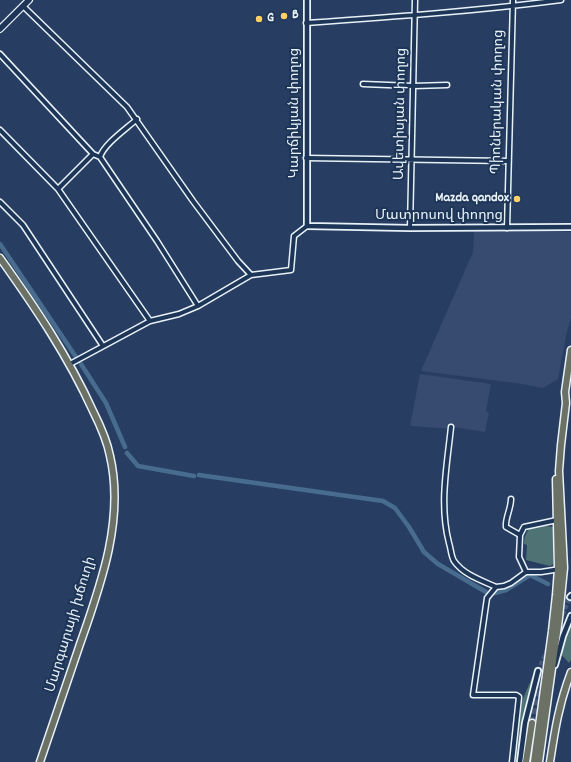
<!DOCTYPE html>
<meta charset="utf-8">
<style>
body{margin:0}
canvas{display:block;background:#273d61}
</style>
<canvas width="571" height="762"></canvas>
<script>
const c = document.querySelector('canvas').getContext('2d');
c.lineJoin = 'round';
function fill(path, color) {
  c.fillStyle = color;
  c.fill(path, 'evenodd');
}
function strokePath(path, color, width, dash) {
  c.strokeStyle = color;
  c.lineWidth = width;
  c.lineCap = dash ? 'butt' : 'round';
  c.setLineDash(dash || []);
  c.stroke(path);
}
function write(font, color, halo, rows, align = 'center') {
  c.font = font + ' Dekko,"Noto Sans Armenian",sans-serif';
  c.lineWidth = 4;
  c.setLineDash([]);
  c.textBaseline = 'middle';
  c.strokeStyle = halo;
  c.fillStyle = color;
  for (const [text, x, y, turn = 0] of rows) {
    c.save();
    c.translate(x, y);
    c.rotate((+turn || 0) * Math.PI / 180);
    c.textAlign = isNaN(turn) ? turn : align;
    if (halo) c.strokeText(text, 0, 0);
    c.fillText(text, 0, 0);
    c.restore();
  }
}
const built = new Path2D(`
 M474,230L571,232V319L567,331L558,379L543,388L516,383L421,371L473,252Z
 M420,374L491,384L486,411L489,412L485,432L454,427L453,429L410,426Z`);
const green = new Path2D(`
 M539,525L553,527V564L550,566L526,560V559L527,545L524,544C524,538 526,532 530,528L537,527Z
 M571,624V660L569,663L560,653L568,629Z
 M534,673L536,674L522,718L518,762H515L522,701Z`);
const canal = new Path2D(`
 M0,244L76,357
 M81,364L106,403L125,447
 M127,453L138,466L194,476
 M199,475L383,501L395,508L409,527L424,552L438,564L486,592
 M495,593L506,590L530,575L548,584`);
const tertiaryTunnel = new Path2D(`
 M560,621L570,597
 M538,671L548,648`);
const trunkTunnel = new Path2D(`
 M532,723L543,681`);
const minor = new Path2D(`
 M23,6L127,107L193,201L238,261L251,275
 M306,23C392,17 477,11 561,0
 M0,54L93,154L100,157L157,241L198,306
 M363,84L413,86L447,85
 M0,130L58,189L150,321
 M100,157C104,144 126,129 137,119
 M306,158L508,161
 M58,189L93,154
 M0,202L23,225L103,346
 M410,228L415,0
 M507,228L513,0
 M70,364L150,321L179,314L198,306L251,275L291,270L294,236L307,226
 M451,427C447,466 439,504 449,543C451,549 451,556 454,561C464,575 481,580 496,587
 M511,499C511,509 505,518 506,527L520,535
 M526,572L519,557L520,535L524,527L557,520
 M512,762L519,697L516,695H473L487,598L496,587L504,586L511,583L526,572H541L560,569`);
const tertiary = new Path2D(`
 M307,0V226L410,228L571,227
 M570,597L571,596
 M555,665L563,636L571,616
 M520,762L525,723L538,671`);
const secondary = new Path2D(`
 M0,29L29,0`);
const primary = new Path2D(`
 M534,762L552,631L556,595L558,569L556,479
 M539,762L559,618L564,568L559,471L561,445L566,403L565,392L571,350`);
const trunk = new Path2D(`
 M0,258C35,307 68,356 93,411C100,425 107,440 110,456C125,520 100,587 79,647C66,686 53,724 40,762
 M526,762L532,723
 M550,762C555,729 559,704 571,672`);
const markers = [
 [284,16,4,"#ffd166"],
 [259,19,4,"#ffd166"],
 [517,199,4,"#ffd166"]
];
const poiNames = [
 ["B",292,16],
 ["G",267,19],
 ["Mazda qandox",509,199,"right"]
];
const streetNames = [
 ["Պիոներական փողոց",499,102,-89],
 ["Կարճիկյան փողոց",296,113,-90],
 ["Ավետիսյան փողոց",402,114,-89],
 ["Մատրոսով փողոց",439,217],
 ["Մարգարայի խճուղի",72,625,-73]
];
fill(built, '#374a6f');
fill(green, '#4f7374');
strokePath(canal, '#476c8e', 4.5);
strokePath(tertiaryTunnel, '#445878', 4.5, [4.5, 2]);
strokePath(trunkTunnel, '#445878', 6, [6, 3]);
strokePath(minor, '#e8f1f8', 7);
strokePath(tertiary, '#e8f1f8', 8);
strokePath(secondary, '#e8f1f8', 8);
strokePath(primary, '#e8f1f8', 9);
strokePath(trunk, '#e8f1f8', 9);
strokePath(minor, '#1d3557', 4);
strokePath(tertiary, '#1d3557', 4.5);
strokePath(secondary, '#1d3557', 5.5);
strokePath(primary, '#6b7165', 6);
strokePath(trunk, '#6b7165', 6);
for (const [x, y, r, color] of markers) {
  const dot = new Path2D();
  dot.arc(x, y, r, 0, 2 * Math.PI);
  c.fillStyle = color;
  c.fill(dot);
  strokePath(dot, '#1d3557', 1.5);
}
write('bold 14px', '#e8f1f8', '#1d3557', poiNames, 'left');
write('14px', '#e8f1f8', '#1d3557', streetNames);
</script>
